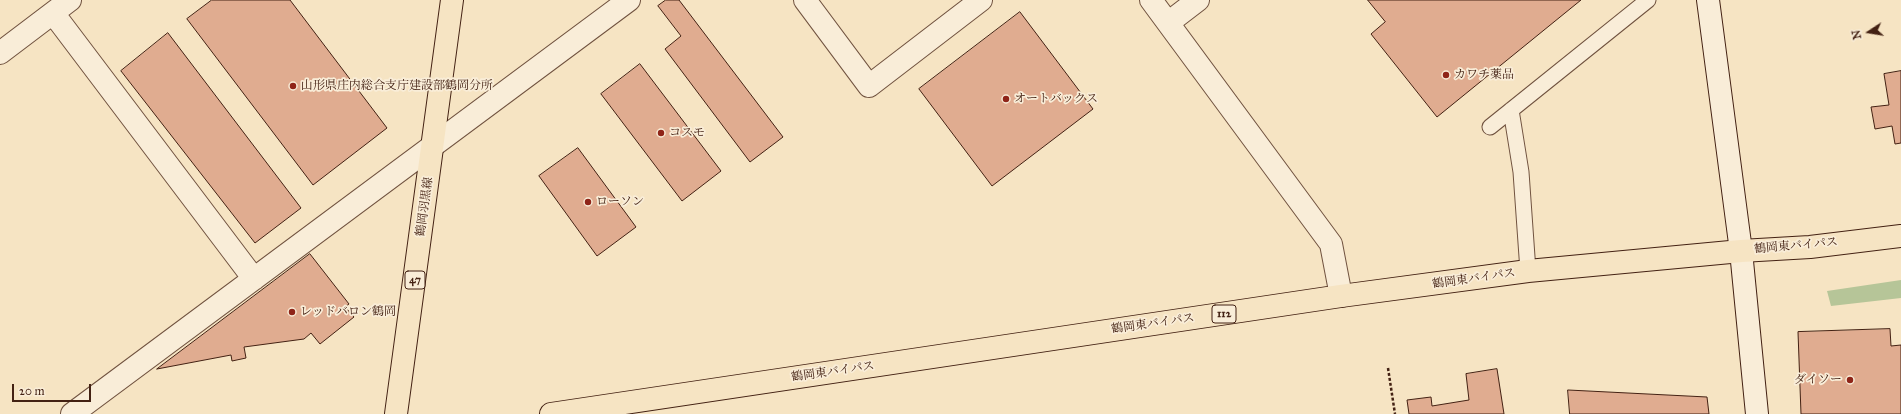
<!DOCTYPE html>
<meta charset="utf-8">
<style>
body{margin:0}
#map{position:relative;width:1901px;height:414px;overflow:hidden;background:#f6e4c3;font-family:"IM FELL Great Primer",serif}
canvas{display:block}
.north{position:absolute;left:1849px;top:12px;width:40px;height:40px;-webkit-text-stroke:3px #f9edd8;paint-order:stroke;rotate:258deg;font-size:11px;font-weight:700;line-height:16px;text-align:center;color:#432113}
.north::after{content:'';display:block;margin:auto;width:14px;height:18px;background:#432113;clip-path:polygon(50% 0,100% 100%,50% 72%,0 100%)}
.scale{position:absolute;left:12px;top:384px;width:79px;height:18px;box-sizing:border-box;border:2px solid #432113;border-top:0;padding-left:5px;font-size:12px;line-height:14px;white-space:nowrap;color:#432113;-webkit-text-stroke:3px #f9edd8;paint-order:stroke}
</style>
<div id="map">
<canvas width="1901" height="414"></canvas>
<div class="north">N</div>
<div class="scale">20 m</div>
</div>
<script>
const c = document.querySelector('canvas').getContext('2d');
c.lineJoin = 'round';
function fill(path, color) {
  c.fillStyle = color;
  c.fill(path, 'evenodd');
}
function strokePath(path, color, width, dash) {
  c.strokeStyle = color;
  c.lineWidth = width;
  c.lineCap = dash ? 'butt' : 'round';
  c.setLineDash(dash || []);
  c.stroke(path);
}
function write(font, color, halo, rows, align = 'center') {
  c.font = font + ' "IM FELL Great Primer","Noto Serif JP",serif';
  c.lineWidth = 3.5;
  c.setLineDash([]);
  c.textBaseline = 'middle';
  c.strokeStyle = halo;
  c.fillStyle = color;
  for (const [text, x, y, turn = 0] of rows) {
    c.save();
    c.translate(x, y);
    c.rotate((+turn || 0) * Math.PI / 180);
    c.textAlign = isNaN(turn) ? turn : align;
    if (halo) c.strokeText(text, 0, 0);
    c.fillText(text, 0, 0);
    c.restore();
  }
}
const green = new Path2D(`
 M1901,280V298L1831,306L1827,291Z`);
const building = new Path2D(`
 M212,0H290L387,128L313,185L187,19Z
 M666,0H679L783,137L750,162L665,49L681,36L658,6Z
 M1368,0H1581L1437,117L1371,34L1385,22Z
 M1020,12L1093,109L992,186L919,89Z
 M168,33L301,208L255,243L121,71Z
 M640,64L721,171L682,201L601,94Z
 M1901,71V143L1895,144L1892,126L1875,129L1871,107L1889,105L1884,74Z
 M578,148L636,227L597,256L539,176Z
 M310,254L349,304L345,307L354,317L320,344L311,333L304,339L244,347L246,358L232,361L231,355L157,369Z
 M1890,329L1891,346L1901,345V414H1801L1798,332Z
 M1497,369L1504,414H1409L1407,400L1431,397L1432,406L1469,400L1466,374Z
 M1568,390L1707,397L1709,414H1570Z`);
const path = new Path2D(`
 M1388,368L1395,414`);
const lane = new Path2D(`
 M1511,110L1521,172L1528,271
 M1490,127L1648,0`);
const street = new Path2D(`
 M805,0L869,86L981,0
 M1151,0L1331,244L1341,296
 M53,13L254,279
 M1168,23L1198,0
 M0,53L70,0
 M72,414L629,0`);
const secondary = new Path2D(`
 M1708,0L1741,251L1757,414`);
const primary = new Path2D(`
 M396,414L452,0`);
const highway = new Path2D(`
 M551,414L1341,296L1528,271L1741,251L1810,247L1901,236`);
const markers = [
 [1446,75,4,"#8f2418"],
 [293,86,4,"#8f2418"],
 [1006,99,4,"#8f2418"],
 [661,133,4,"#8f2418"],
 [588,202,4,"#8f2418"],
 [292,312,4,"#8f2418"],
 [1850,380,4,"#8f2418"]
];
const shields = [
 [415,280,20],
 [1224,314,24]
];
const shieldNames = [
 ["47",415,280],
 ["112",1224,314]
];
const poiNames = [
 ["カワチ薬品",1454,75],
 ["山形県庄内総合支庁建設部鶴岡分所",301,86],
 ["オートバックス",1014,99],
 ["コスモ",669,133],
 ["ローソン",596,202],
 ["レッドバロン鶴岡",300,312],
 ["ダイソー",1842,380,"right"]
];
const streetNames = [
 ["鶴岡羽黒線",425,207,-82],
 ["鶴岡東バイパス",1796,246,-5],
 ["鶴岡東バイパス",1474,279,-8],
 ["鶴岡東バイパス",1153,324,-8],
 ["鶴岡東バイパス",833,372,-8]
];
fill(green, '#b6c598');
fill(building, '#e0ac90');
strokePath(building, '#432113', 1);
strokePath(lane, '#70523f', 17);
strokePath(street, '#70523f', 24);
strokePath(secondary, '#432113', 24);
strokePath(primary, '#432113', 24);
strokePath(highway, '#432113', 24);
strokePath(path, '#432113', 2.5, [3, 2]);
strokePath(lane, '#f9edd8', 15);
strokePath(street, '#f9edd8', 22);
strokePath(secondary, '#f9edd8', 22);
strokePath(primary, '#f6e4c3', 22);
strokePath(highway, '#f6e4c3', 22);
for (const [x, y, r, color] of markers) {
  const dot = new Path2D();
  dot.arc(x, y, r, 0, 2 * Math.PI);
  c.fillStyle = color;
  c.fill(dot);
  strokePath(dot, '#f9edd8', 1.5);
}
for (const [x, y, w] of shields) {
  const box = new Path2D();
  box.roundRect(x - w / 2, y - 9, w, 18, 3);
  c.fillStyle = '#f9edd8';
  c.fill(box);
  strokePath(box, '#432113', 1);
}
write('bold 11px', '#432113', null, shieldNames);
write('12px', '#432113', '#f9edd8', poiNames, 'left');
write('12px', '#432113', '#f9edd8', streetNames);
</script>
